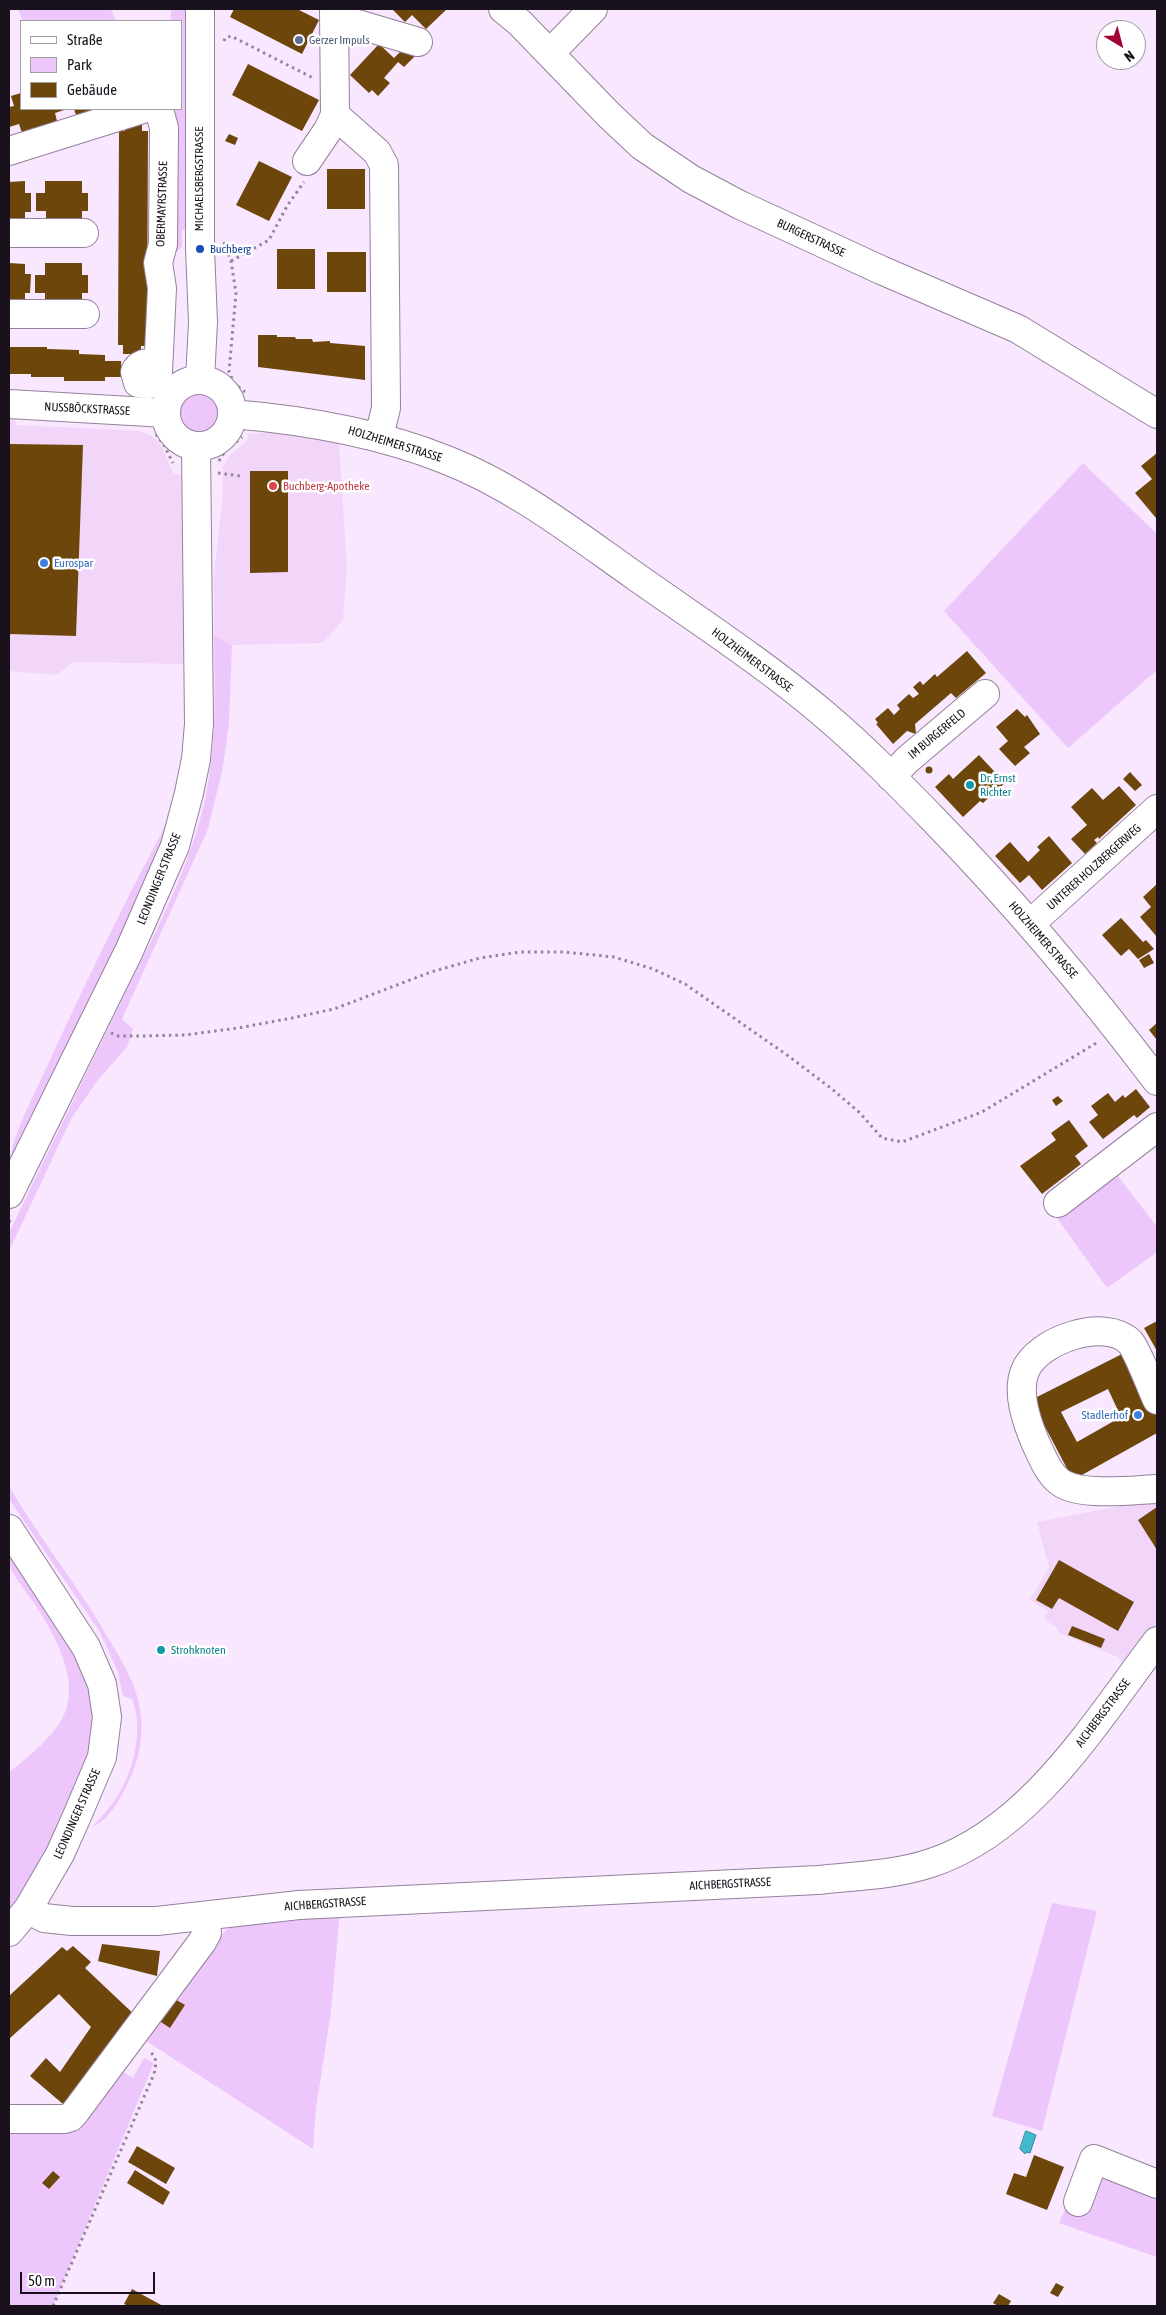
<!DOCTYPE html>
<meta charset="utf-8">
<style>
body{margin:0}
#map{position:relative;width:1166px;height:2315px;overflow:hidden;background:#f8e7fe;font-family:"Asap Condensed",sans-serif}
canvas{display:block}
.frame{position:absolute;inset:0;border:10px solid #19121c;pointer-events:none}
.legend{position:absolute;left:20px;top:20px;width:162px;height:90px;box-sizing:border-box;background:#fff;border:1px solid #a3a0a4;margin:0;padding:6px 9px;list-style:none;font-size:15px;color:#19121c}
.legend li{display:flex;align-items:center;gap:10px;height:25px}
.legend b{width:25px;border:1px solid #a3a0a4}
.north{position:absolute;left:1096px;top:20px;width:50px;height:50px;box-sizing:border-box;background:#fff;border:1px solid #a3a0a4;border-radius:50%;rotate:143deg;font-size:14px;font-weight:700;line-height:20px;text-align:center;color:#19121c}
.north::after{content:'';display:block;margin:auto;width:18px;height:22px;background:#a20230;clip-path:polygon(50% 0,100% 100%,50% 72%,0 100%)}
.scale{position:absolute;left:20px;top:2272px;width:135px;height:22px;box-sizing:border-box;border:2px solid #19121c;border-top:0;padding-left:6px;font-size:15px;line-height:18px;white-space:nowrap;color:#19121c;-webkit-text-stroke:4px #fff;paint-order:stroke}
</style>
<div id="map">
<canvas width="1166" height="2315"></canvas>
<div class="frame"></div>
<ul class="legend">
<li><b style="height:6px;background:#fff"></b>Straße</li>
<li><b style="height:14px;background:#edc6fb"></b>Park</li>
<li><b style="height:14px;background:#6c460a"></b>Gebäude</li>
</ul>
<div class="north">N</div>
<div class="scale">50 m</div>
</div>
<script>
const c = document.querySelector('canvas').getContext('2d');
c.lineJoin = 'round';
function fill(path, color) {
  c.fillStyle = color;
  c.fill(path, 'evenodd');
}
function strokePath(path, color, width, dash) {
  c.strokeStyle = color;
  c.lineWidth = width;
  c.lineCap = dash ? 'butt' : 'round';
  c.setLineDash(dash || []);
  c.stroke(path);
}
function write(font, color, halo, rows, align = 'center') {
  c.font = font + ' "Asap Condensed",sans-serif';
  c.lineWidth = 5;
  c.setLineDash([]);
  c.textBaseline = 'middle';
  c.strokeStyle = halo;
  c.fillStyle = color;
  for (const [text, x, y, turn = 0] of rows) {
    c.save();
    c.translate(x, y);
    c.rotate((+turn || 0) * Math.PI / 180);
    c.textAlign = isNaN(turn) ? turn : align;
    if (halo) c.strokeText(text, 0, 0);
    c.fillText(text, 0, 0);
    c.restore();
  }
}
const built = new Path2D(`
 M9,416L15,417L16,425L139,431L154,437L161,445L173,473L181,475L186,664L73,662L57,675L9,671Z
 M299,431L300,436L339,443L347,568L343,619L336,629L322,643L232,645L214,635V576L223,493V466L230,455L246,442L249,434Z
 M1157,1499V1630L1122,1669V1662L1118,1657L1059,1633L1057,1628L1044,1619L1048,1611L1030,1600L1049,1567L1037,1522Z`);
const green = new Path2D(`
 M18,9H111L116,21H23Z
 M175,9H188L186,230H182V247L175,253L172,109H181V21H171V10Z
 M180 413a19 19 0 1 1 38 0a19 19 0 1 1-38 0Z
 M1083,463L1157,534V670L1068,748L944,611Z
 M214,635L232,645L229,723L223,767L208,829L122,1019L133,1029L127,1047L97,1081L71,1119L9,1251V1233C46,1157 83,1080 120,1004C149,945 184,880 201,816C217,757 215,695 214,635Z
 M178,796L156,865L9,1169C9,1142 32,1099 44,1073C71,1013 100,954 129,895C146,862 164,831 178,796Z
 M1112,1168L1157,1227V1252L1107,1288L1054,1214Z
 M9,1486C40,1540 80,1588 110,1641C120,1658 132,1677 137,1696C146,1727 141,1759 126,1787C118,1802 109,1820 92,1827C101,1817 110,1808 117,1797C134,1770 144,1728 132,1699L123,1696L118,1672L100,1632L9,1499Z
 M9,1545L89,1675L95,1722L87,1763L41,1863L9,1913V1772C29,1757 60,1732 67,1707C76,1673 54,1634 36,1606C29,1595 13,1577 9,1564C7,1559 9,1551 9,1545Z
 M1052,1903L1097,1911L1042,2131L992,2116Z
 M340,1911L331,2012L316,2108L313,2149L137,2035L218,1939L229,1927L239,1920Z
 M144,2058L154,2063L53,2306H9V2124H38L119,2069L133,2078Z
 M1106,2171L1157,2191V2257L1059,2223L1069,2201Z`);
const water = new Path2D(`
 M1026,2131L1036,2135L1030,2153L1026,2152L1025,2154L1020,2149Z`);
const building = new Path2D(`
 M234,9H297L319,20L302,54L230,17Z
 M392,9H447L426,29L412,15L405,22Z
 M379,44L394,58L405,47L415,56L404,67L398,62L384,78L390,83L378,96L372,90L369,93L350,75Z
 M248,64L319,100L302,131L232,95Z
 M21,93V109L64,110L55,113L57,121L22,133L19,124L9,127V107L14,106L11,96Z
 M74,109H94L76,115Z
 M125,123H142V131H148L147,346H141V354H123V345H118L119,131H125Z
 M229,134L238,138L235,145L225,141Z
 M259,161L292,177L269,221L236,205Z
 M327,169H365V209H327Z
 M25,181V193H31V212H25V218H9V182Z
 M45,181H82V193H88V211H82V218H46V211H36V193H45Z
 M277,249H315V289H277Z
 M327,252H366V292H327Z
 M9,263L25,264V274H31L30,293H25V299H9Z
 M45,263H82V275H88V293H82V300H45V293H35V275H45Z
 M258,335H277V337H295L296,339H312L313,342L330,341V343L365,346V380L258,367Z
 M9,347H47V349L79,350V354L105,355V361H121L122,377H105V381H64V377H31V374H9Z
 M9,444L83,445L76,636L9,634Z
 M1157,453V517L1156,518L1135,493L1152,479L1141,466Z
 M250,471H288V572L250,573Z
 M967,651L986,673L956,698L951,693L915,724L916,734L907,731L893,744L876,724L878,723L875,719L888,708L894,715L900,709L897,705L909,694L913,698L919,694L913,687L920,681L923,685L935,674L937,677Z
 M1017,709L1025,717L1027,715L1040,734L1024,747L1030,753L1015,766L999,749L1008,741L996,727Z
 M979,755L1005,783L983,803L980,801L963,817L935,787L949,774L953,779Z
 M925.5 770a3.5 3.5 0 1 1 7 0a3.5 3.5 0 1 1-7 0Z
 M1130,772L1142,785L1135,791L1123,779Z
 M1119,786L1136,805L1099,839L1098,837L1094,840L1097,843L1085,854L1071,839L1087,825L1071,807L1092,788L1103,800Z
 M1049,836L1072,863L1042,890L1029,875L1020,883L995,856L1010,842L1028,862L1040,850L1037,847Z
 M1157,884V937L1140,917L1151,907L1143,897Z
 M1121,918L1143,942L1146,940L1154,949L1138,959L1129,949L1121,956L1102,935Z
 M1149,954L1154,963L1144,968L1139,960Z
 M1157,1023V1040L1149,1030Z
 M1136,1089L1150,1107L1137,1118L1134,1115L1103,1139L1089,1122L1098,1115L1091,1106L1108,1093L1115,1102L1123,1095L1125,1098Z
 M1058,1096L1063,1101L1056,1106L1052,1100Z
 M1069,1120L1088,1146L1075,1156L1081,1164L1042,1194L1020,1166L1056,1140L1051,1133Z
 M1157,1321V1351L1144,1328Z
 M1126,1352L1157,1417V1433L1073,1480L1031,1400ZM1108,1389L1121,1417L1077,1442L1061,1412Z
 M1157,1507V1550L1138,1520Z
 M1059,1560L1134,1602L1118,1631L1059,1598L1052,1609L1036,1600Z
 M1072,1626L1105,1639L1101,1648L1068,1635Z
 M102,1944L160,1951L157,1976L98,1961Z
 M73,1946L91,1962L85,1968L139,2019L70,2110L30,2076L46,2058L60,2072L91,2027L59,1994L9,2039V1996L62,1947L67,1951Z
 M173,1998L185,2005L170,2028L158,2020Z
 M137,2146L175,2168L166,2184L128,2162Z
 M1034,2155L1064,2167L1047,2210L1006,2194L1014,2173L1026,2177Z
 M135,2170L170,2192L163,2205L127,2183Z
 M53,2171L60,2177L49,2189L42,2183Z
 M1056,2283L1064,2287L1058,2297L1050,2293Z
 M132,2289L163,2306H128L124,2304Z
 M999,2294L1011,2301L1008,2306H998L993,2303Z`);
const path = new Path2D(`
 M224,41L225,38L231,36L313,78
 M224,242L231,261L236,293L229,372L234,383L245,392
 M231,261L269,240L287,206L304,182
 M156,434L164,445L173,463
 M219,461L225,451L242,437
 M218,473L240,476
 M111,1033L118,1036H141L185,1035L238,1028L292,1018L334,1009L431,972L480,958L520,952H564L614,957L653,969L685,984L787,1055L832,1089L860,1113L882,1138L902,1142L982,1112L1098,1042
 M9,1222L12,1216
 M53,2306L154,2074C156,2064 158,2058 149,2051`);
const minor = new Path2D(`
 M200,9V249L203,322L200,380
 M503,9L520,23L609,115L642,146L691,179L740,205L881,270L1018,329L1157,414
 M334,21H347L418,42
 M550,53L593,9
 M155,109L160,113L164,128L163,244L158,263L162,288L158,372L156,380L150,384L138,383L135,372C139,362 149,363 158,362
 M335,115L377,152L384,165L386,408L379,437
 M9,151L143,109
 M307,161L328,130L335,115L334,9
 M9,233H84
 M9,314H85
 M166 413a33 33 0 1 1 66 0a33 33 0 1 1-66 0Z
 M9,404L166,413
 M232,414C305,420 376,432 444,459C514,486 574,533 635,576C699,621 765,664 825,715C864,748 900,785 935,821C1015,903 1088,990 1157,1081
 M891,777L907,760L985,694
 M1030,924L1157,809
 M9,1194L129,951L175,846L189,793L196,759L199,724L196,446
 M1058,1203L1157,1127
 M1157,1400C1152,1389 1137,1350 1130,1342C1105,1317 1037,1340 1025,1371C1016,1393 1027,1423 1036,1444C1043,1458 1049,1476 1063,1484C1085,1496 1133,1490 1157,1489
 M9,1529L86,1647L102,1684L107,1717L102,1757L77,1816L60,1854L28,1909L9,1932
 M28,1909L44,1918L72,1921H157L299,1905L818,1880C855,1876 895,1875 931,1863C1031,1830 1096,1721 1157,1641
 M9,2119H64L71,2117L76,2111L202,1942L207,1933L206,1916
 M1078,2202L1094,2159L1157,2184`);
const markers = [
 [299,40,5,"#5c6f8a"],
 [200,249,5,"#1a4fb4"],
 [273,486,5,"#e0444e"],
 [44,563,5,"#3f7fe0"],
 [970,785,5,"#0f9aa8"],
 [1138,1415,5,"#3f7fe0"],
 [161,1650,5,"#0f9aa8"]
];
const serviceNames = [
 ["Gerzer Impuls",309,40]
];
const streetNames = [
 ["MICHAELSBERGSTRASSE",199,179,-90],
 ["OBERMAYRSTRASSE",162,204,-88],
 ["BURGERSTRASSE",811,238,25],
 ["NUSSBÖCKSTRASSE",87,409,3],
 ["HOLZHEIMER STRASSE",395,444,17],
 ["HOLZHEIMER STRASSE",752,660,37],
 ["IM BURGERFELD",937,734,-40],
 ["UNTERER HOLZBERGERWEG",1094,867,-42],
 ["LEONDINGER STRASSE",159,879,-68],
 ["HOLZHEIMER STRASSE",1043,940,49],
 ["AICHBERGSTRASSE",1103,1713,-53],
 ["LEONDINGER STRASSE",77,1814,-66],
 ["AICHBERGSTRASSE",730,1884,-3],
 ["AICHBERGSTRASSE",325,1904,-4]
];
const transitNames = [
 ["Buchberg",210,249]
];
const healthNames = [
 ["Buchberg-Apotheke",283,486]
];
const shopNames = [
 ["Eurospar",54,563],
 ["Stadlerhof",1128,1415,"right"]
];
const cultureNames = [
 ["Dr. Ernst",980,778],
 ["Richter",980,792],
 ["Strohknoten",171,1650]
];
fill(built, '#f1d6fa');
fill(green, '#edc6fb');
fill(water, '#41bace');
strokePath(water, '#358899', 1);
fill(building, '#6c460a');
strokePath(minor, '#94809b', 30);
strokePath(path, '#928596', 3, [2.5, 4]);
strokePath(minor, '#fff', 28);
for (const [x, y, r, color] of markers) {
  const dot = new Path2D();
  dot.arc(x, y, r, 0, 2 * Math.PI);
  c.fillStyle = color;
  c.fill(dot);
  strokePath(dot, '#fff', 2);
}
write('12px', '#4e5e75', '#fff', serviceNames, 'left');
write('12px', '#19121c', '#fff', streetNames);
write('12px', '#164399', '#fff', transitNames, 'left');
write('12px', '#be3a42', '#fff', healthNames, 'left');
write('12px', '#366cbe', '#fff', shopNames, 'left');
write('12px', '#0d838f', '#fff', cultureNames, 'left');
</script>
